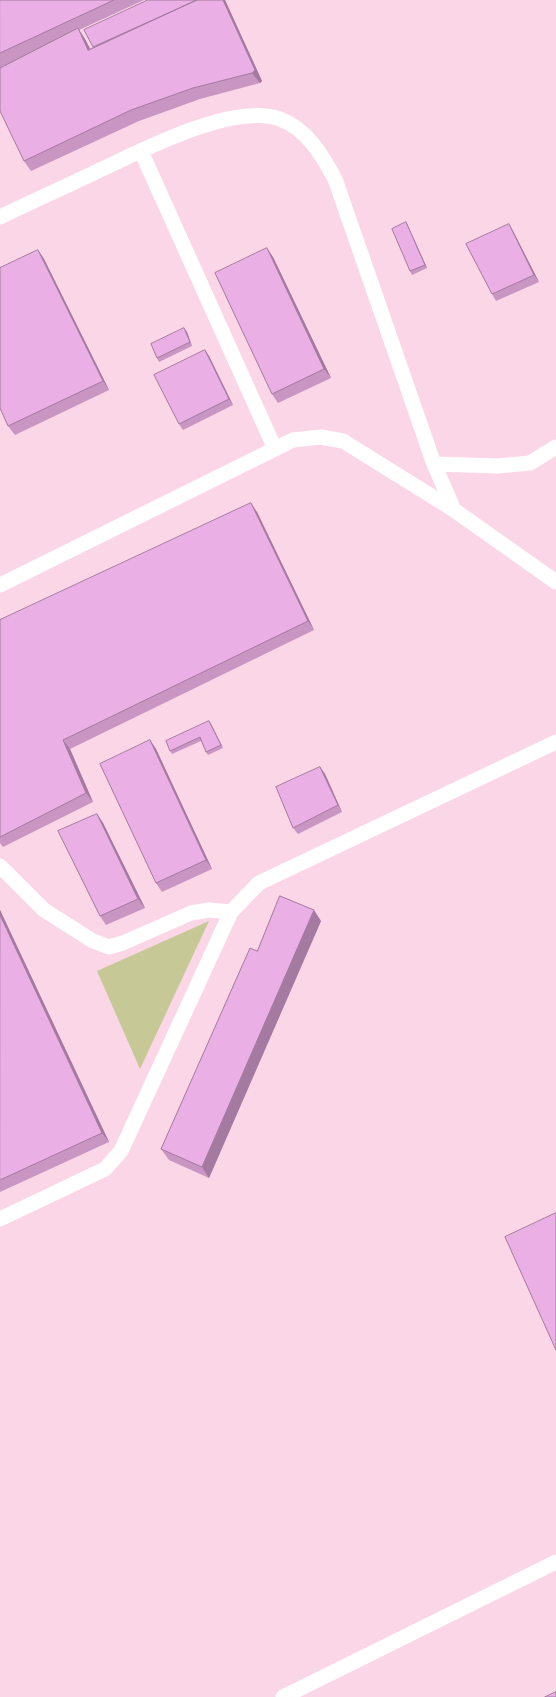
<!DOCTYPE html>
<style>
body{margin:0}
canvas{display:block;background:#f5e4eb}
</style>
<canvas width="556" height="1697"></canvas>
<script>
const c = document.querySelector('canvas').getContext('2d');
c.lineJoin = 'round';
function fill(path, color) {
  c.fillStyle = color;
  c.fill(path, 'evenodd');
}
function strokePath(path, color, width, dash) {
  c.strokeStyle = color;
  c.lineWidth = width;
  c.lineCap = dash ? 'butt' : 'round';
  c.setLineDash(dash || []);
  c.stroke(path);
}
const built = new Path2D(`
 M0,0H556V1697H0Z`);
const green = new Path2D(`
 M209,921L140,1069L97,971Z`);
const service = new Path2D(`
 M141,151L275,449
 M0,217C33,201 67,186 100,170C143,150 234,102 280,119C307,129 322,155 335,179L434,464L454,510
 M434,464L498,466L530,463L556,447
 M0,585L293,440L321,437L343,441L454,510L556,582
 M0,866L44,910L93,941L109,947L123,943L191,913L209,910L231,912
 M0,1219L105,1169L121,1151L231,912L259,883L556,742
 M283,1697L556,1562`);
const wall = new Path2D(`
 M0,0H144L79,30L85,39L90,49L93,47L148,0H225L262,81L260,83L200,99L139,121L31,171L24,161L0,68Z
 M406,222L408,226L427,268L412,275L410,271Z
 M509,224L513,231L539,282L496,301L492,294Z
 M38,250L44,259L109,390L15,435L8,426Z
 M273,257L331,378L278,403L272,394Z
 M187,332L192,346L159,362L157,358Z
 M205,350L209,356L233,405L183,430L179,424Z
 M257,512L314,630L70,749L93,802L3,847L0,843V620Z
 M211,724L223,748L208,755L206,752L201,741L172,754L170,751Z
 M150,740L156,749L212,869L162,892L156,883Z
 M320,767L325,774L342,812L298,834L293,828Z
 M97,814L103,823L145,908L106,925L100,916Z
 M0,910L109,1142L0,1192Z
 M321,921L209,1178L169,1160L161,1149L257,951Z`);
const shadedWall = new Path2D(`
 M223,0H225L262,81L260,83L252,73Z
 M78,28L85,39L96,60L88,50Z
 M406,222L408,226L427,268L425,265Z
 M509,224L513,231L539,282L534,275Z
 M267,248L273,257L331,378L324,369Z
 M38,250L44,259L109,390L103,381Z
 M184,328L187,332L192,346L190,342Z
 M205,350L209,356L233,405L229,399Z
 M251,503L257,512L314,630L308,621Z
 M209,721L211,724L223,748L221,745Z
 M63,740L70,749L93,802L86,793Z
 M150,740L156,749L212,869L206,860Z
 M320,767L325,774L342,812L338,805Z
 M97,814L103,823L145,908L138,899Z
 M0,910L109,1142L102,1133L0,915Z
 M314,910L321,921L209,1178L202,1167Z`);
const building = new Path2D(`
 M0,0H114L0,53Z
 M148,0H197L93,47L84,30Z
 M197,0H223L255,70L252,73L193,88L131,110L24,161L0,111V68L78,28L88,50Z
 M406,222L425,265L410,271L392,229Z
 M509,224L534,275L492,294L466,244Z
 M267,248L324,369L272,394L215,273Z
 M38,250L103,381L8,426L0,408V268Z
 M184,328L190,342L157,358L151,344Z
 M205,350L229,399L179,424L154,375Z
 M251,503L308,621L63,740L86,793L0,837V620Z
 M209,721L221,745L206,752L200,737L170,751L166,741Z
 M150,740L206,860L156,883L100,764Z
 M320,767L338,805L293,828L276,787Z
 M97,814L138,899L100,916L58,831Z
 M280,896L314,910L202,1167L161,1149L250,948L257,951Z
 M0,915L102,1133L0,1180Z
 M556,1213V1350L505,1237Z
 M556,1692V1697H545Z`);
fill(built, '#fad6e6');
fill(green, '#c6c995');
strokePath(service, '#fff', 15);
fill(wall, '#c996c4');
fill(shadedWall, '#a47aa0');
fill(building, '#eaafe4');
strokePath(building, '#a47aa0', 1);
</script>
